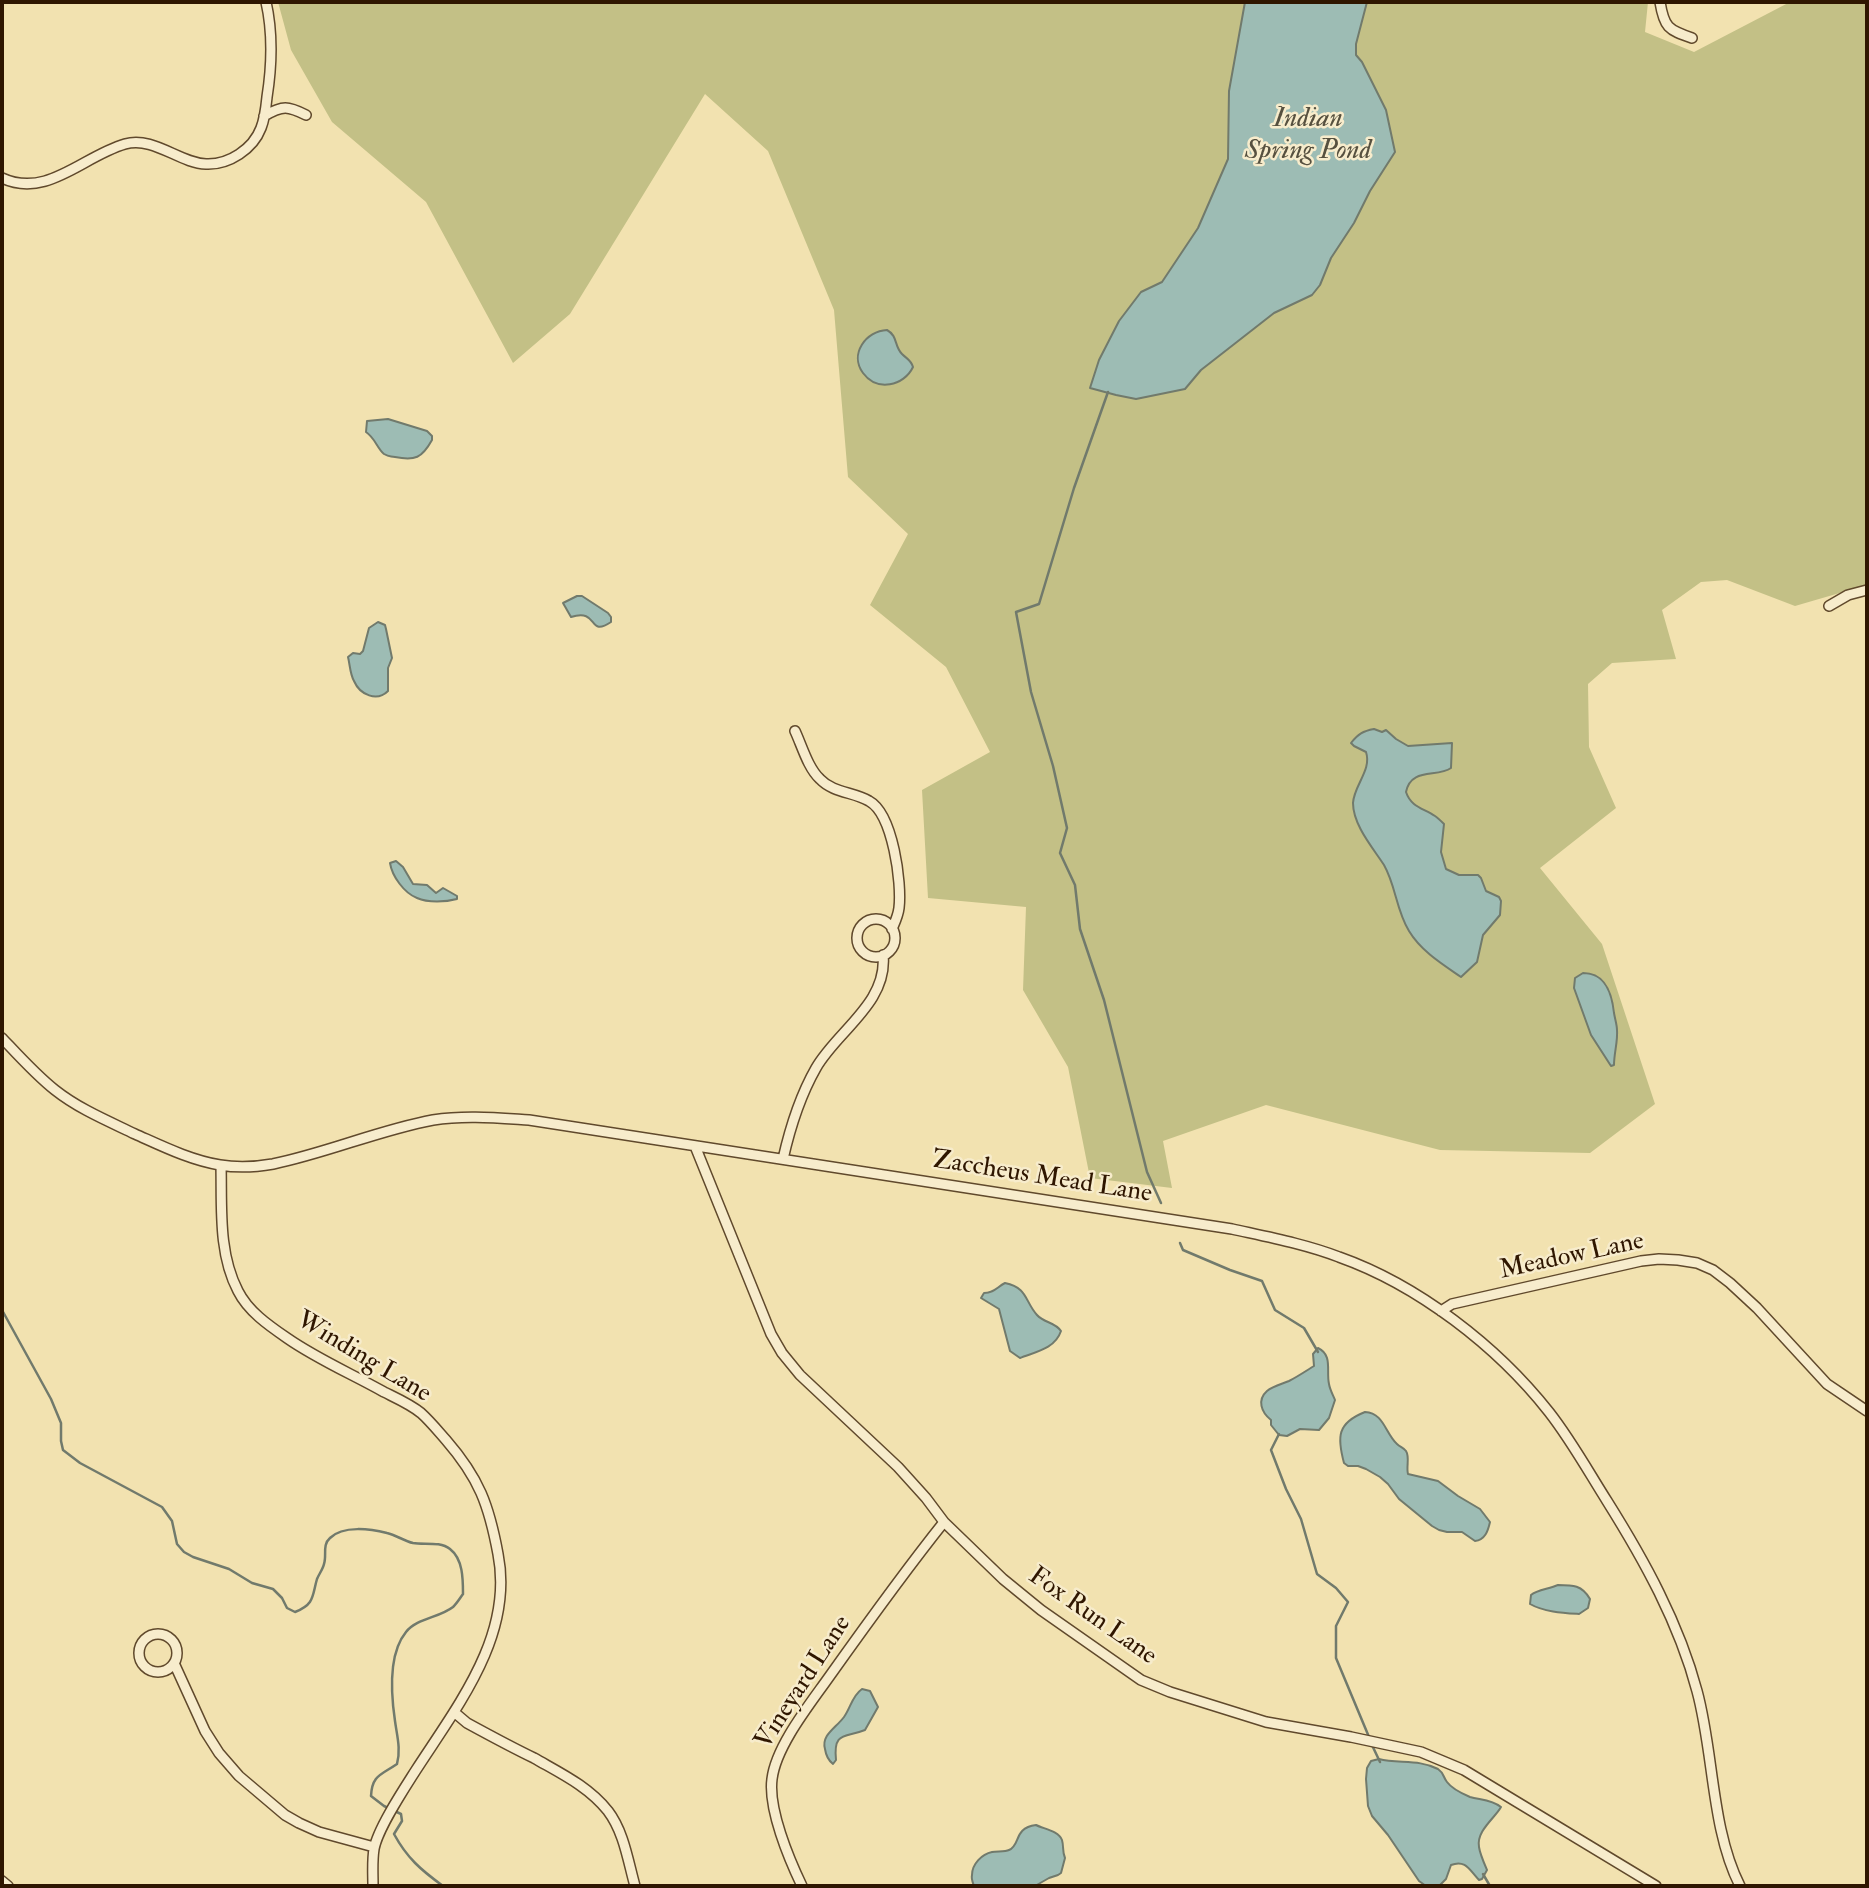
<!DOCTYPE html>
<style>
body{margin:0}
#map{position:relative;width:1869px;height:1888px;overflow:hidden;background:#f2e2b0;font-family:"IM FELL Double Pica",serif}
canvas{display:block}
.frame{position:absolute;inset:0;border:4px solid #2f1600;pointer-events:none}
</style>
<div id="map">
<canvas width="1869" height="1888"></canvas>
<div class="frame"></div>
</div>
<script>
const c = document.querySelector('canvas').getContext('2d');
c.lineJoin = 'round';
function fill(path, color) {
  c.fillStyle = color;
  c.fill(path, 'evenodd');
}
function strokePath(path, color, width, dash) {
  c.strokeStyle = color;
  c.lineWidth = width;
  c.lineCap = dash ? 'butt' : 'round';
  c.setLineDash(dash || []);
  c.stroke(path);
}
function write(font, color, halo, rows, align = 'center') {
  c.font = font + ' "IM FELL Double Pica",serif';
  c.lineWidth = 5;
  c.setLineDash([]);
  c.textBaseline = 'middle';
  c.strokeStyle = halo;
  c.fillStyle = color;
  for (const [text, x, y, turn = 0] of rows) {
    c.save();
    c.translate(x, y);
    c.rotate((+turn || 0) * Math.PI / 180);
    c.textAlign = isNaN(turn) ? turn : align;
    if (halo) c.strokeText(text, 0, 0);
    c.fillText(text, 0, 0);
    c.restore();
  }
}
const green = new Path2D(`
 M278,2H1648L1645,32L1694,52L1790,2H1867V585L1795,606L1727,580L1701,582L1662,610L1676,659L1612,663L1588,684L1589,747L1616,808L1540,868L1602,944L1655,1104L1590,1153L1440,1150L1266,1105L1163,1141L1172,1188L1090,1178L1068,1067L1023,990L1026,907L928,898L922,790L990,752L946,667L870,605L908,534L848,477L834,310L768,151L705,94L570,314L513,363L426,202L332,122L291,50Z`);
const water = new Path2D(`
 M1245,2H1367L1356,44V55L1362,62L1386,110L1395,152L1370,191L1354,223L1331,258L1320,285L1312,295L1274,313L1201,370L1185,389L1136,399L1116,395L1090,388L1099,360L1119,321L1141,292L1162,282L1198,228L1228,159L1229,91Z
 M887,330C898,336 894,346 902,354C907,359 911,360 913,367C904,386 877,392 863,373C849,354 866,331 887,330Z
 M388,419L427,431L432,436V440C422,458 415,461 395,457C389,456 389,457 384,454C377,448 375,438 366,432L367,421Z
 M577,596H582L608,613L611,617V622C587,638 600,608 571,617L563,603Z
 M378,622L385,625L386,629L392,658L388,668V691C377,702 360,695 354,681C350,674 350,665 348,657L353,653L360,654L363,651L369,628Z
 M1374,729L1382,732L1386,730L1396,739L1408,746L1452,743L1451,768C1437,778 1411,767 1406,792C1411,807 1423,808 1435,816C1438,818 1441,821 1444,824L1441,852L1446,869L1459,875H1478L1481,878L1486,891L1499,897L1501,901L1500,915L1483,935L1477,962L1461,977C1442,964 1421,951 1409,931C1396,910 1396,886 1384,865C1373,848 1353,825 1353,803C1354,785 1372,770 1366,752L1354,746L1351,743C1358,734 1363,731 1374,729Z
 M396,861L403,867L413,884L427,885L436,893L443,888L457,896V899C446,902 428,903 417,898C404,893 392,876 390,863Z
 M1583,973C1606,973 1612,994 1614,1013C1615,1019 1617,1025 1617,1030C1618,1041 1614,1053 1614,1065L1611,1066L1591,1035L1574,988L1575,978Z
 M1005,1283C1028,1288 1024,1300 1037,1315C1044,1323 1055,1322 1061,1331C1055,1349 1035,1352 1020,1358L1010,1351L999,1309L981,1298L984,1293C994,1293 997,1287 1005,1283Z
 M1318,1348C1333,1355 1326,1371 1329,1384C1330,1390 1333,1395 1335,1400L1329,1418L1319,1430L1300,1429L1287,1436L1279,1435L1271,1425V1420C1261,1412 1257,1400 1267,1391C1273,1386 1282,1384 1289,1381C1297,1377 1306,1371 1314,1366L1313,1354Z
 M1365,1412C1384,1413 1385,1433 1397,1444C1400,1447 1404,1448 1406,1451C1410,1457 1406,1467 1408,1474L1438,1481L1458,1496L1480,1509L1490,1522C1488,1531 1485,1540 1475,1541L1462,1532H1447L1439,1530L1432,1526L1399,1499L1388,1484L1380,1477L1366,1469L1358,1466H1348L1344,1463C1337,1437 1337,1423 1365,1412Z
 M1558,1585C1573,1585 1582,1585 1590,1599L1588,1608L1579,1614C1564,1613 1544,1612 1530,1604L1531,1595C1537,1590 1549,1589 1558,1585Z
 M862,1689L870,1691L878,1707L865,1730C845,1738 833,1731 836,1760L833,1764C828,1760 826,1756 825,1749C821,1735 836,1728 844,1717C851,1707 852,1696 862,1689Z
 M1379,1759C1398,1764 1419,1759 1438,1769C1444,1773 1443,1777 1447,1782C1452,1789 1463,1794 1470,1797C1481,1800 1492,1800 1501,1807C1495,1818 1476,1831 1479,1847C1480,1854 1484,1863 1487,1870L1482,1879L1479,1880C1470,1871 1466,1859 1451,1865L1446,1879L1439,1886H1426L1419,1881L1388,1835L1372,1816L1368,1806L1366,1779L1367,1768L1371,1761Z
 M1036,1825C1044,1829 1059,1831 1062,1840C1064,1847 1062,1851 1065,1858L1061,1873L1058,1875L1049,1878L1035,1886H974C973,1883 971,1879 972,1875C972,1864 982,1854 992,1852C997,1851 1005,1852 1009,1850C1021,1845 1013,1828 1036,1825Z`);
const stream = new Path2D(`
 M1108,392L1074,488L1039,604L1016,612L1031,692L1053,766L1067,828L1060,853L1075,885L1080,929L1104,1000L1147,1172L1161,1203
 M1180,1243L1183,1250L1230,1270L1262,1281L1275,1310L1304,1328L1318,1352
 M2,1310L51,1399L61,1423V1441L63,1450L80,1463L162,1507L172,1521L177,1544L184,1552L193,1557L229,1569L252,1583L273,1589L282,1598L287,1608L295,1612C315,1604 312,1596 317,1579C319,1574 323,1569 324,1564C327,1555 322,1545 330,1538C343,1525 371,1529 387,1533C396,1535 404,1541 413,1543C424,1545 440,1541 450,1549C463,1559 463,1579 463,1594C460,1598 457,1603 453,1607C439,1618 417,1618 406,1632C388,1654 391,1694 395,1721C397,1736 401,1749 397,1764C381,1775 372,1775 371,1796L384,1806L401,1814L402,1821L394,1834C407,1858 421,1870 443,1886
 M1279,1434L1271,1450L1286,1489L1301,1519L1317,1574L1336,1588L1348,1602L1336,1626V1658L1369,1737
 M1371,1743L1380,1762
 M1483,1874L1490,1886`);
const minor = new Path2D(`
 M1660,2C1664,27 1668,30 1692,38
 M264,116C283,105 288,106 306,115
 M2,178C47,199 83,156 125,144C154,136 179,163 206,164C229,165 253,149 261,128C265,118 266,107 267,97C272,65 273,33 266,2
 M1829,606L1848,595L1867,590
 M795,731C802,746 808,768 820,779C833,793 854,792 869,801C893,814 902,883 899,908C898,916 895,922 892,929
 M857 938a19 19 0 1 1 38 0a19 19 0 1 1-38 0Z
 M2,1038C19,1056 36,1075 55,1090C79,1109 108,1121 135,1134C162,1146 190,1160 220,1165C237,1168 256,1167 273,1164C327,1153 379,1130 433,1120C465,1115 497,1118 529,1120L1232,1229C1268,1237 1305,1244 1339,1257C1418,1285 1497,1346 1549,1412C1571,1440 1588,1471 1607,1501C1644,1560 1679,1623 1697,1691C1714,1753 1711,1829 1740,1886
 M695,1146L771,1334L782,1353L800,1375L898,1467L926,1498L944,1522L1003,1579L1041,1610L1141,1680L1170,1692L1266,1722L1351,1737L1421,1752L1464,1770L1656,1886
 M783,1159C790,1128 800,1096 816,1068C837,1031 888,1003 883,955
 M221,1166C222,1206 218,1253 238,1291C248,1311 268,1325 287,1338C317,1359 352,1374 384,1392C396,1398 410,1404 421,1413C430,1421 438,1431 446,1440C479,1478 489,1505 498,1554C514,1635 458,1705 416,1770C404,1789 378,1828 374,1849C372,1861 373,1874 373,1886
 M1441,1311L1452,1304L1641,1261L1659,1259L1678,1260L1697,1263L1713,1270L1730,1283L1757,1308L1827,1384L1867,1411
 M139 1653a19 19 0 1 1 38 0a19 19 0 1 1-38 0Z
 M174,1663L205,1731L219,1753L239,1776L285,1815L299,1823L319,1832L374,1847
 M454,1712L467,1723C489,1735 511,1747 534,1758C560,1773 588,1786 608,1811C624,1832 628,1861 635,1886
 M2,1881L8,1886
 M802,1886C789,1859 768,1809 772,1779C776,1746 810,1704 829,1677C866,1625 904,1572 944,1522`);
const streetNames = [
 ["Zaccheus Mead Lane",1042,1178,9],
 ["Meadow Lane",1572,1257,-12],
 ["Winding Lane",363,1358,31],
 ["Fox Run Lane",1092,1617,35],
 ["Vineyard Lane",804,1683,-57]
];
const waterNames = [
 ["Indian",1308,120],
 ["Spring Pond",1308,152]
];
fill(green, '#c3c086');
fill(water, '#9dbcb4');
strokePath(water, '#717a6c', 2);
strokePath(stream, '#717a6c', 2.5);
strokePath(minor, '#60492c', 12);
strokePath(minor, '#f7eccc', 9);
write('26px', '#2f1600', '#f7eccc', streetNames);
write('italic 28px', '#56503f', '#f7eccc', waterNames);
</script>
